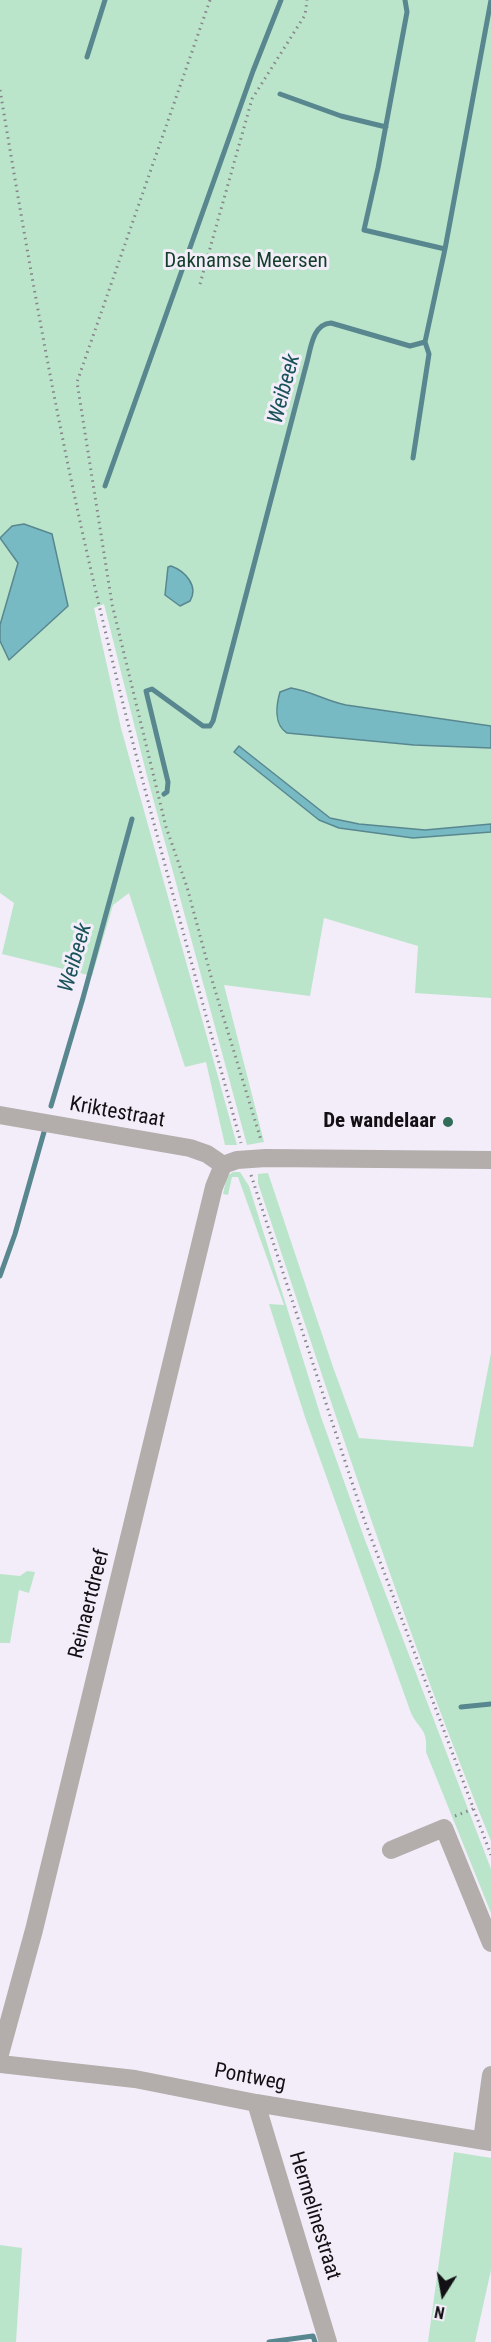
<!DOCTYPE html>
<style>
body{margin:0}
#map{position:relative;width:491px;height:2342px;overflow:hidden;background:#f2edf8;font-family:"Roboto Condensed",sans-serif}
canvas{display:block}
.north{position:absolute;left:413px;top:2264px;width:60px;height:60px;-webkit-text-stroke:4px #f2edf8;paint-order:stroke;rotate:191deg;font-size:16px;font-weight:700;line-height:24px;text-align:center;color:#121014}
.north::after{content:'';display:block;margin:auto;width:21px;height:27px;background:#121014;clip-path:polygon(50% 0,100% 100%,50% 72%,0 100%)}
</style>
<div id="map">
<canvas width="491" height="2342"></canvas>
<div class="north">N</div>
</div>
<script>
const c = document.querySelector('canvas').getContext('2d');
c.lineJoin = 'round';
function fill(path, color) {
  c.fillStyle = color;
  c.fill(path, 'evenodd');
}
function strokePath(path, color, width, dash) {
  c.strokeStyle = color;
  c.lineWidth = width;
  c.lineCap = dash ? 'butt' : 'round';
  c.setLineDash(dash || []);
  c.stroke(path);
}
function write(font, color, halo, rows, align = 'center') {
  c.font = font + ' "Roboto Condensed",sans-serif';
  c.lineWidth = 6;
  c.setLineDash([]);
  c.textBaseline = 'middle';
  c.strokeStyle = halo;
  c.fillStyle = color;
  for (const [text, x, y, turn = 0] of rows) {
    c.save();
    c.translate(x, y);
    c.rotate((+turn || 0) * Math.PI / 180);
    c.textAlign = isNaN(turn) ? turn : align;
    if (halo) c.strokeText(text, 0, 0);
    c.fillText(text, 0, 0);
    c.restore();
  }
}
const green = new Path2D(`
 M0,0H491V998L415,993L418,946L324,918L310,996L224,985L264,1142L247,1145L147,776L104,604L94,608L121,728L237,1145H225L206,1062L185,1067L129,893L113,905L92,976L2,954L14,903L0,893V641L9,659L68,606L12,526L0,538Z
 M0,539L18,563L0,625Z
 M233,1172H240L249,1186L321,1417L365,1540L491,1869V1913L426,1752C428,1728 419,1730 411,1713L305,1417L269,1304L284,1305L238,1177H232L228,1195L223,1194L227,1176Z
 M268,1173L333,1367L359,1438L473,1447L491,1353V1841C403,1625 332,1404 258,1183V1174Z
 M27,1571L35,1572L29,1593L19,1590L10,1643H0V1574L20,1576Z
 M454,2152L491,2158V2270L475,2342H428Z
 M0,2245L22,2248L16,2342H0Z`);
const water = new Path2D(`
 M24,524L52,534L68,606L9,660L0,641V625L18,563L0,538L12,526Z
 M171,566C185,571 199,586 190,601L180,606L165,595L168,567Z
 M291,688C311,691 326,701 346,705L491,726V748L414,745L287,733C274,725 276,706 280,692Z
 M239,746L330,818L359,824L425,830L491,824V832L413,838L339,828L319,820L234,752Z`);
const stream = new Path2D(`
 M405,0L407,12L378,168L364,230L445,249
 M87,57L105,0
 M280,94L341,116L386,127
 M413,458L429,354L425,342
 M105,486L253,71L281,0
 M164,794L167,792L168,782L146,691L152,689L203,726H210L213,721L307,362C311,347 313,324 331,323L410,346L425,342L445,249L491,0
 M51,1106L83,998L132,819
 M0,1276L15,1234L44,1132
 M461,1707L491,1704
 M269,2342L313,2336L315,2342`);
const path = new Path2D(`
 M210,0L77,382L112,604L166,827L187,887L212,980L261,1140
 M0,90C28,258 57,426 96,592C139,777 191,960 241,1143
 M200,284L252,99L305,15L307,0
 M251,1175L364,1519L491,1855
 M455,1816L473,1809`);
const minor = new Path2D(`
 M0,1115L190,1148L207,1154L223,1165
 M223,1165L237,1160L266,1158L491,1160
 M391,1850L444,1828L491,1943
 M0,2054L34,1930L214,1187L223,1165
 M0,2064L135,2079L256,2103L491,2142
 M256,2103L328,2342
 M482,2140L491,2075`);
const markers = [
 [448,1122,6,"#306c58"]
];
const parkNames = [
 ["Daknamse Meersen",246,262]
];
const streetNames = [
 ["Kriktestraat",117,1113,10],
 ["Reinaertdreef",90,1604,-76],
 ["Pontweg",250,2078,11],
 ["Hermelinestraat",314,2216,73]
];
const poiNames = [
 ["De wandelaar",436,1122]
];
const waterNames = [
 ["Weibeek",285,389,-75],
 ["Weibeek",76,958,-74]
];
fill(green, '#bae5cb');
fill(water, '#78bac4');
strokePath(water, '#59878f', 1.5);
strokePath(stream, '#59878f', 5);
strokePath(path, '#87848b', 3, [1.5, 4.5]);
strokePath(minor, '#b3adac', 18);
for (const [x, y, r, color] of markers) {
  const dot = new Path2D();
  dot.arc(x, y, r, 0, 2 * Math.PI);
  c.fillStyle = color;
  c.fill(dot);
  strokePath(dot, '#f2edf8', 2);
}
write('21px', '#153e2a', '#f2edf8', parkNames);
write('21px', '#121014', '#f2edf8', streetNames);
write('bold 21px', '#121014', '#f2edf8', poiNames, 'right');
write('italic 22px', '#19525a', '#f2edf8', waterNames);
</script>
